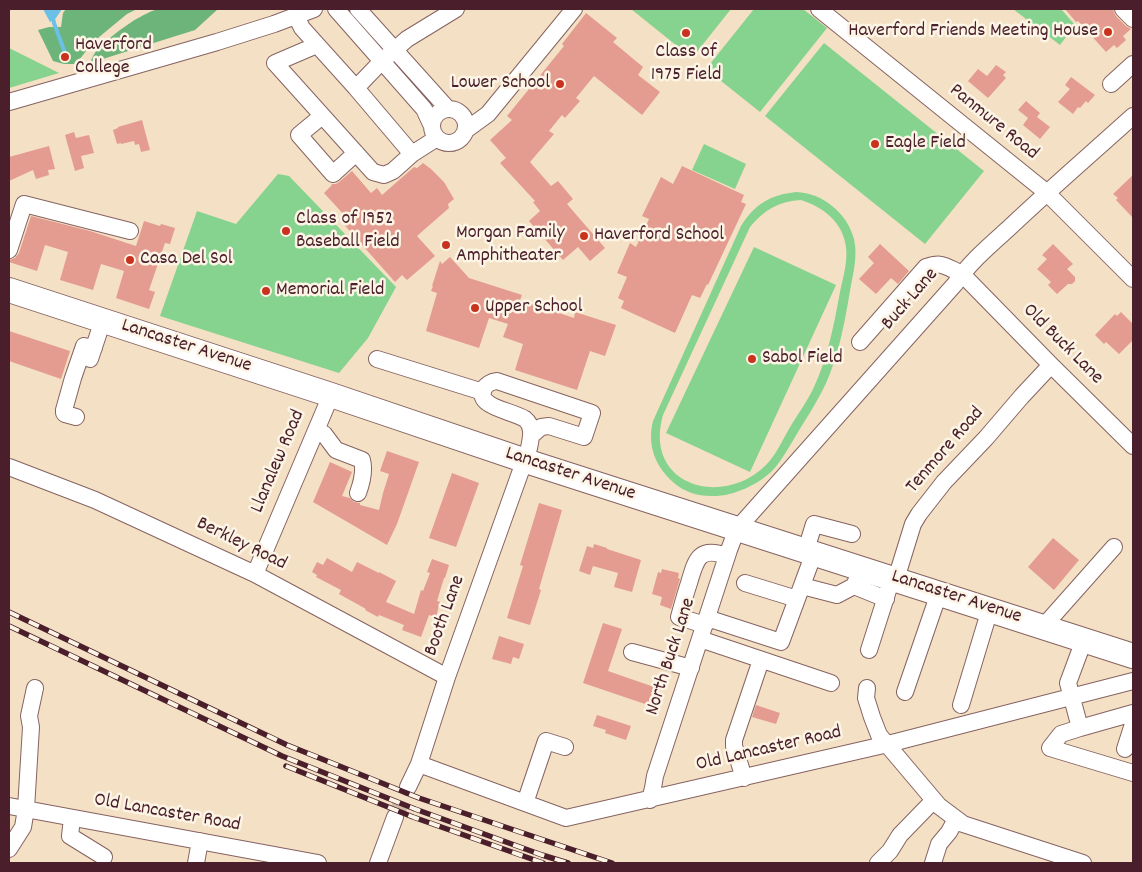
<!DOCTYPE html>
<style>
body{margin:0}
#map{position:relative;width:1142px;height:872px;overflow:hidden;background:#f4e0c4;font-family:Dekko,sans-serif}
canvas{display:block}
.frame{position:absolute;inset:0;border:10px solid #4a1f2b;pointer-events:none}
</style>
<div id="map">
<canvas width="1142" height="872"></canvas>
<div class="frame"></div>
</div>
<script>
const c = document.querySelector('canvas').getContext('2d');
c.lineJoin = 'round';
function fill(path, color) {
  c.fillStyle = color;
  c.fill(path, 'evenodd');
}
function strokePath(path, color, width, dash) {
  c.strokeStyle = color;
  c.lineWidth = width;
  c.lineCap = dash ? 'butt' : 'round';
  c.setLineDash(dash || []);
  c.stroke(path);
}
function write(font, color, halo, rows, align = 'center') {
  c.font = font + ' Dekko,sans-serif';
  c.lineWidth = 5;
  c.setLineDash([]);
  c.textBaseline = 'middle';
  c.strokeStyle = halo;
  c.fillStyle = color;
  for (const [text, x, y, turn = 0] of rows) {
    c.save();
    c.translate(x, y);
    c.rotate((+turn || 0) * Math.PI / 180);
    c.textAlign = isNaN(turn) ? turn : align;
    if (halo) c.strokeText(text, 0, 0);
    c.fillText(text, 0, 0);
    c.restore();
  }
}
const green = new Path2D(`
 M631,9H731L692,58Z
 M754,9H803L827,28L760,112L706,69Z
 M1013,9H1061L1075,25L1060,45Z
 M824,43L984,171L925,244L765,116Z
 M9,48L59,73L9,88Z
 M704,144L746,164L735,189L692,170Z
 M278,174L289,176L396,287L368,338L339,373L160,316L197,211L236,224Z
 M796,192C823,193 847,213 854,239C858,256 853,274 850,291C845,320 840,349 829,376C821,396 809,414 798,432C790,445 783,459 773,470C758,485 732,497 711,496C697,496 684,492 673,482C655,466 647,445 653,421L741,226C755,204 770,195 796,192ZM801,200C823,207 843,222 846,247C848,261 843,278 840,292C834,324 828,357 814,387C807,402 797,415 789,429C782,441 776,455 766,465C722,509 643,485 663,415L750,227C764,210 779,201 801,200Z
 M754,247L836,285L750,472L666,433Z`);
const forest = new Path2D(`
 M66,9H137L127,14L93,42L76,64H64L53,61L38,30L49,27H61L63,13Z
 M158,9H218L195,30L90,63C92,58 94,53 98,49C113,34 138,15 158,9Z`);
const water = new Path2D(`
 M43,9H62L56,18L50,22Z`);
const stream = new Path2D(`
 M51,9L54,23L65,53`);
const building = new Path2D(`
 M1065,9H1113L1114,12L1116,16L1126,26L1131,29L1123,36L1126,40L1117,48L1114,45L1106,52L1078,21L1076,22Z
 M586,13L617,38L613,42L643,67L638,75L660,92L642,115L594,76L576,98L580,101L565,118L562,115L549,131L554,134L530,162L551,186L558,181L573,199L567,204L605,248L590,261L578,247L563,260L529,221L540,211L533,202L535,201L500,163L506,158L490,140L512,120L507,116L564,46L562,44Z
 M996,65L1006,72L1003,75L1006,78L988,98L968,81L978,69L987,76Z
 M1071,77L1095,95L1088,103L1086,101L1080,108L1078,107L1073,114L1058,102L1070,89L1065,85Z
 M1026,101L1040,113L1037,117L1050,127L1040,139L1023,125L1028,118L1018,110Z
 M142,120L150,150L141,152L139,144L135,145L134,141L121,144V143L117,144L113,130L118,128V127Z
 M74,132L76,138L89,135L94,153L81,156L84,168L75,171L65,135Z
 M49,146L55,169L48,170L49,175L36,179L33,170L9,181V157Z
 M423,163L431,169L444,182L454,199L448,204L449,208L417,236L435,256L407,280L402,275L395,282L340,220L345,216L324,193L332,185L331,184H336L339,182L352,171L371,193L377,188L382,195L414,167L417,168Z
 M682,166L744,195L741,202L746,204L708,285L707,284L700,298L692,295L675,333L621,308L624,301L618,298L627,277L617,273L630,243L636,247L649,219L642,216L661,177L673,184Z
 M1133,175V218L1116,200L1118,198L1113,194Z
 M31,216L90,231L136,246L144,221L160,226L161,224L175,228L170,244L165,243L149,290L155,292L149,309L116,298L124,271L101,264L93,290L60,280L68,252L45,245L37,271L9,262V260L15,258L19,253Z
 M880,244L909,271L898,284L891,278L876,294L859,279L874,263L868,257Z
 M1053,244L1073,264L1067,269L1075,277V281L1072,284H1068L1057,294L1048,285L1051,282L1037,269L1047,259L1042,255Z
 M450,257L469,278L522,295L520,300L574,318L575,312L616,325L605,356L590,351L577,390L515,370L523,344L503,337L508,324L489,318L479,348L426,331L437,293L431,291L433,286H432L440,261L442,264Z
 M1121,312L1133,324V340L1119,354L1106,342L1104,344L1095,335L1115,314L1117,316Z
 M9,331L70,351L61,379L9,361Z
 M387,451L419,462L397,524L387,545L313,502L330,462L352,472L342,496L350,498L354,502L360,503V505L379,510L383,493L389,474L380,471Z
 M452,473L479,483L456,547L429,538Z
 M539,503L562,510L539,589L541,590L530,625L507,618L523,566L520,565Z
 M1053,538L1079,560L1054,590L1028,567Z
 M594,544L607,548V549L641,560L632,592L614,587L618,573L593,566L590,575L579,571L587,546L593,548Z
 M327,558L352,572L357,562L379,573V572L396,581L386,602L414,614L421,590L423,591L430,573L427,572L432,559L449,565L445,578H444L437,601L440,602L436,617L429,615L421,637L402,630L404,625L379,615L378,617L365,610L366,609L339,594L341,590L316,577L317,575L312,572L317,562L323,565Z
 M662,569L679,573L678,578L680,579L671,609L660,605L662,597L652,594L658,572L661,573Z
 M603,623L622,629L608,671L654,687L648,705L583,683Z
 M499,636L524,644L519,659L513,657L511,664L492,659Z
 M756,705L780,713L776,724L752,717Z
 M597,715L631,726L626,740L605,733L606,730L593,726Z`);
const minorTunnel = new Path2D(`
 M395,817L408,787`);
const minor = new Path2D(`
 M336,9L424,109L431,124
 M358,9L447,108
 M819,9L1046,192L1133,279
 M1123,9L1133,19
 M296,16L302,28L356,88L382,61L407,39L456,9
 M317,45L275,63L373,172L384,175L393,171L412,154L356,88
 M1111,84L1133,64
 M9,102L217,42L274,24L314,9
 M432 126a17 17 0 1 1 34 0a17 17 0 1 1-34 0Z
 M322,116L299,135L333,174L356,153
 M466,130L488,114L574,9
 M412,154L437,138
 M9,250L24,204L130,231
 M860,342L926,267C943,261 946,267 962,274L1051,365L1133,446
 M90,359L103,320
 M377,359L483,392
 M76,417L65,414L64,413V410L73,378L84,346L94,348
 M316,430L324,434L336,450L362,460C365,471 362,482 358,493
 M9,467L95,500L255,574L447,677
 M806,550L814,524L852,534
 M255,574L331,395
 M896,579L913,524L919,514L944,482L986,438L1022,396L1051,365
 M745,583L797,599
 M802,586L837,595L854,586L862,568
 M854,586L886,599
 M707,618L781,642L814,553
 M705,625L679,617C682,606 685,595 689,583C696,559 699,546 727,556
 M1043,627L1114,547
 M700,639L831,683
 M1084,640L1068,683L1080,728L1133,713
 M869,650L892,578
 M632,652L691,668
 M867,688L866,698L872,717L879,735L939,806L963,824L1083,863
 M905,692L939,593
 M961,705L990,609
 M1080,728L1061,734L1050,748L1133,773
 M1125,749L1133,724
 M419,764L566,818L888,744L1133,681
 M744,778L734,746V740L761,660
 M408,787L419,764L447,677L529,448C531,438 534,426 525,419C515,413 495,409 488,403C476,395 485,382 497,381L592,413L584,437L549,426L541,427L532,435
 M650,800L653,788L655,776L729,550L737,529L955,284C969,263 989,246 1008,229C1049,190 1091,154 1133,116
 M525,803L546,741L565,747
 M9,806L318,863
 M72,818L70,836L104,857
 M9,849L23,827L26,809L31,727L29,716L35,688
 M196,863L200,841
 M378,863L395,817
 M878,863L890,851L900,835L934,800
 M933,863L939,844L949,832L956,819`);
const highway = new Path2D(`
 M9,290L331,395L535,464L1133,656`);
const rail = new Path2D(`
 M9,612L287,745L419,798L612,863
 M9,626L282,756L415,809L542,855L568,863
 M286,766L413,817L543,863`);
const markers = [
 [1108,32,5,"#c8321e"],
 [686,33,5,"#c8321e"],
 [65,57,5,"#c8321e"],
 [560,84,5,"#c8321e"],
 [875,144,5,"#c8321e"],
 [286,231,5,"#c8321e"],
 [584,236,5,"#c8321e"],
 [446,245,5,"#c8321e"],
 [130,260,5,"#c8321e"],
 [266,291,5,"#c8321e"],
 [475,308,5,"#c8321e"],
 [752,359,5,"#c8321e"]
];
const poiNames = [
 ["Haverford Friends Meeting House",1098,32,"right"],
 ["Haverford",75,46],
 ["College",75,69],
 ["Class of",686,53,"center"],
 ["1975 Field",686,76,"center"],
 ["Lower School",550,84,"right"],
 ["Eagle Field",885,144],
 ["Class of 1952",296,220],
 ["Baseball Field",296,243],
 ["Morgan Family",456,234],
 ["Amphitheater",456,257],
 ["Haverford School",594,236],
 ["Casa Del Sol",140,260],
 ["Memorial Field",276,291],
 ["Upper School",485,308],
 ["Sabol Field",762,359]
];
const streetNames = [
 ["Panmure Road",993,123,39],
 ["Buck Lane",911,300,-49],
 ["Old Buck Lane",1062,345,45],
 ["Lancaster Avenue",186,347,18],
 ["Tenmore Road",946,451,-49],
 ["Llanalew Road",279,462,-67],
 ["Lancaster Avenue",570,475,18],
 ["Berkley Road",241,545,26],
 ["Lancaster Avenue",956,598,18],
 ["Booth Lane",446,616,-70],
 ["North Buck Lane",672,657,-72],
 ["Old Lancaster Road",769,750,-13],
 ["Old Lancaster Road",167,814,10]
];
fill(green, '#86d28f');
fill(forest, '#6cb47a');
fill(water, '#6ac0e7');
strokePath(stream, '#6ac0e7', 4);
fill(building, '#e49c90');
strokePath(minorTunnel, '#d2b9a5', 16, [16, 8]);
strokePath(minor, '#866361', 18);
strokePath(highway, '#866361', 26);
strokePath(minor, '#fff', 16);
strokePath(highway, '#fff', 24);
strokePath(rail, '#4a1f2b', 5.5);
strokePath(rail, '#fcf5e5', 4, [11]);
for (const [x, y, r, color] of markers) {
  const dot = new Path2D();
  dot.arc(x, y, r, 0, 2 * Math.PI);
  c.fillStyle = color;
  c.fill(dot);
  strokePath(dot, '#fcf5e5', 2);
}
write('20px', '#4a1f2b', '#fcf5e5', poiNames, 'left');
write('20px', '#4a1f2b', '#fcf5e5', streetNames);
</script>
